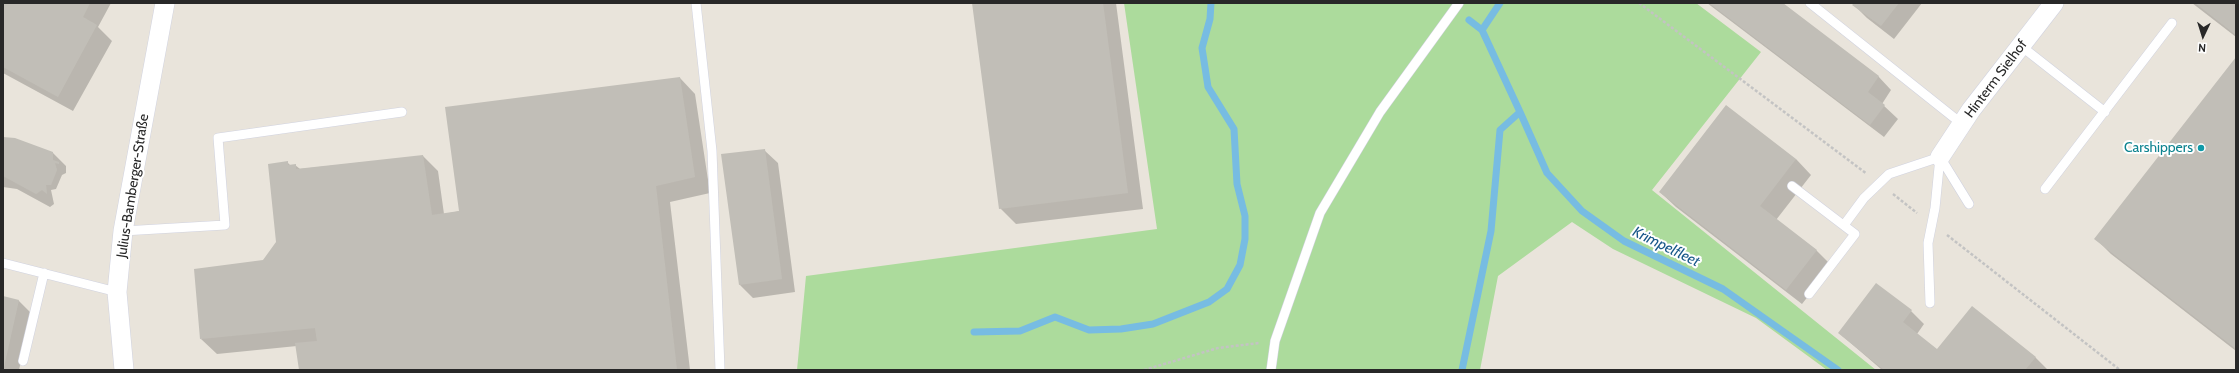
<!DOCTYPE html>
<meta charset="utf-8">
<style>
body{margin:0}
#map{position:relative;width:2239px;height:373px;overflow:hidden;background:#e9e4db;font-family:Cabin,sans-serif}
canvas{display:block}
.frame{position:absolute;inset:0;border:4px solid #282828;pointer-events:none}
.north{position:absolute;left:2183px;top:16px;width:40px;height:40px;-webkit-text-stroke:3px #fff;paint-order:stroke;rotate:184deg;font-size:11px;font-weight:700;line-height:16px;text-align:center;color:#282828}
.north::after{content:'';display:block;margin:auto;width:14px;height:18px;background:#282828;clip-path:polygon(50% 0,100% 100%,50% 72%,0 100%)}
</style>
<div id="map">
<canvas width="2239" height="373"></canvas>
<div class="frame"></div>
<div class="north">N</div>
</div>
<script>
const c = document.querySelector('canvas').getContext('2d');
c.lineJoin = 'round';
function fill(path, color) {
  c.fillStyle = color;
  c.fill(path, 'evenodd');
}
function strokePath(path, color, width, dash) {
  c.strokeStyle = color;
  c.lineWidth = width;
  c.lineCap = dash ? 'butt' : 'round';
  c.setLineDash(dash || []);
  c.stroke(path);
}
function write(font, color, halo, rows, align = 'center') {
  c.font = font + ' Cabin,sans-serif';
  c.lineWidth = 4;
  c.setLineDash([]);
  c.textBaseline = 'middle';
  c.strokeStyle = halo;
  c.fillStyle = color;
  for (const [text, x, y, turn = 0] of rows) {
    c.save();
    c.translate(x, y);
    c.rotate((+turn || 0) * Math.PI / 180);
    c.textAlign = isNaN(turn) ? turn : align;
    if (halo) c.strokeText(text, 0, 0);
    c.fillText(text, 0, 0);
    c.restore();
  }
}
const green = new Path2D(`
 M1124,3H1696L1761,52L1652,190L1876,370H1827L1756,318L1613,249L1572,222L1498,276L1480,370H797L806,276L1157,229Z`);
const shadow = new Path2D(`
 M3,3H111L98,27L112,41L73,111L3,73Z
 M973,3H1116L1143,209L1016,224L1000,208Z
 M1707,3H1781L1878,76L1891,90L1882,104L1898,119L1884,137Z
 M1855,3H1922L1894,39L1867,18L1854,5Z
 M2192,3H2236V37Z
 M2236,59V351L2111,254L2096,239Z
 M680,78L695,94L710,193L670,202L690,370H300L297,346L217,354L201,339L277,243L287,162L291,166L295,165L300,169L423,156L438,171L444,214L460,211Z
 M3,138L53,153L66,166V173L62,175L56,189L51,190L54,204L50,207L17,189L3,187Z
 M764,150L778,163L795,292L753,298L740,285L723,155Z
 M1796,159L1811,175L1776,220L1816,250L1832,266L1802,304L1676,207L1660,192Z
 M3,297L19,301L32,314L19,370H3Z
 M1911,311L1924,324L1917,334L1937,351L2035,357L2048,370H1882L1839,333Z`);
const stream = new Path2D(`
 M1482,30L1500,3
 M1520,112L1547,173L1582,211L1624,241L1723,289L1838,370
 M974,332L1020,331L1055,317L1089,330L1121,329L1153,324L1209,302L1227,289L1240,265L1245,239V216L1237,184L1234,129L1208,87L1202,48L1210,19L1211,3
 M1462,370L1491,231L1500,130L1520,112L1482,30L1469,20`);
const building = new Path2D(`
 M3,3H90L83,17L97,25L58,97L3,67Z
 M972,3H1103L1128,193L999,209Z
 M1709,3H1783L1879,76L1868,92L1885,105L1870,125Z
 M1854,3H1899L1881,26L1852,5Z
 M2195,3H2236V35Z
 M2236,57V349L2094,239Z
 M680,77L695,177L656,186L677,370H299L295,343L317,341L315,328L200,339L194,269L263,260L276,242L268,164L288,161V165L296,164V169L423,155L432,215L459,211L445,107Z
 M1726,105L1796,159L1760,206L1817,250L1786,290L1659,192Z
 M3,137L15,138L53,152V160L59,162V164L55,163L57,170L51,185H46L47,194L42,190L36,194L3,176Z
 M765,149L782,279L739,285L721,154Z
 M1876,283L1912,310L1903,322L1937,349L1972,306L2036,357L2025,370H1884L1838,333Z
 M3,296L19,300L4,367H3Z`);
const path = new Path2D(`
 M1639,3L1867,174
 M1893,194L1917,213
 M1947,235L2120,370
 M1144,370L1218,348L1259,343`);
const lane = new Path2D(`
 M696,3L712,151L720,370
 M1810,3L1962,124
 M2021,46L2105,112
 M1940,157L1969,204
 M1792,186L1855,234L1809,294
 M2045,189L2172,23
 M1844,225L1864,198L1889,174L1940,157
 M123,231L225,225L218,138L402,112
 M3,263L117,292
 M1930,303L1928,243L1935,208L1940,157
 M23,361L44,273
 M1271,370L1275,341L1320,213L1380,112L1459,3`);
const street = new Path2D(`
 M1940,157L1971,110L2054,3
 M124,370L117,292L123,231L165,3`);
const markers = [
 [2201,148,4,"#0f9aa8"]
];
const streetNames = [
 ["Hinterm Sielhof",1996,79,-53],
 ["Julius-Bamberger-Straße",133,186,-81]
];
const cultureNames = [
 ["Carshippers",2193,148]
];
const waterNames = [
 ["Krimpelfleet",1666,247,26]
];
fill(green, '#acdb9c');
fill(shadow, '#0003');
strokePath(stream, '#77bce2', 7);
fill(building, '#c1beb7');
strokePath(lane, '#d0d2df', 10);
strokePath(street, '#d0d2df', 20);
strokePath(path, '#c3c3c3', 2.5, [3, 2]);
strokePath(lane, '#fff', 9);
strokePath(street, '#fff', 19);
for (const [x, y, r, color] of markers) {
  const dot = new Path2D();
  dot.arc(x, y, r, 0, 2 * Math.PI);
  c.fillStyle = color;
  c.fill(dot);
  strokePath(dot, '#fff', 1.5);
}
write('14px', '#282828', '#fff', streetNames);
write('14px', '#0d838f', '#fff', cultureNames, 'right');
write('italic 15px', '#1a598a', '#fff', waterNames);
</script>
